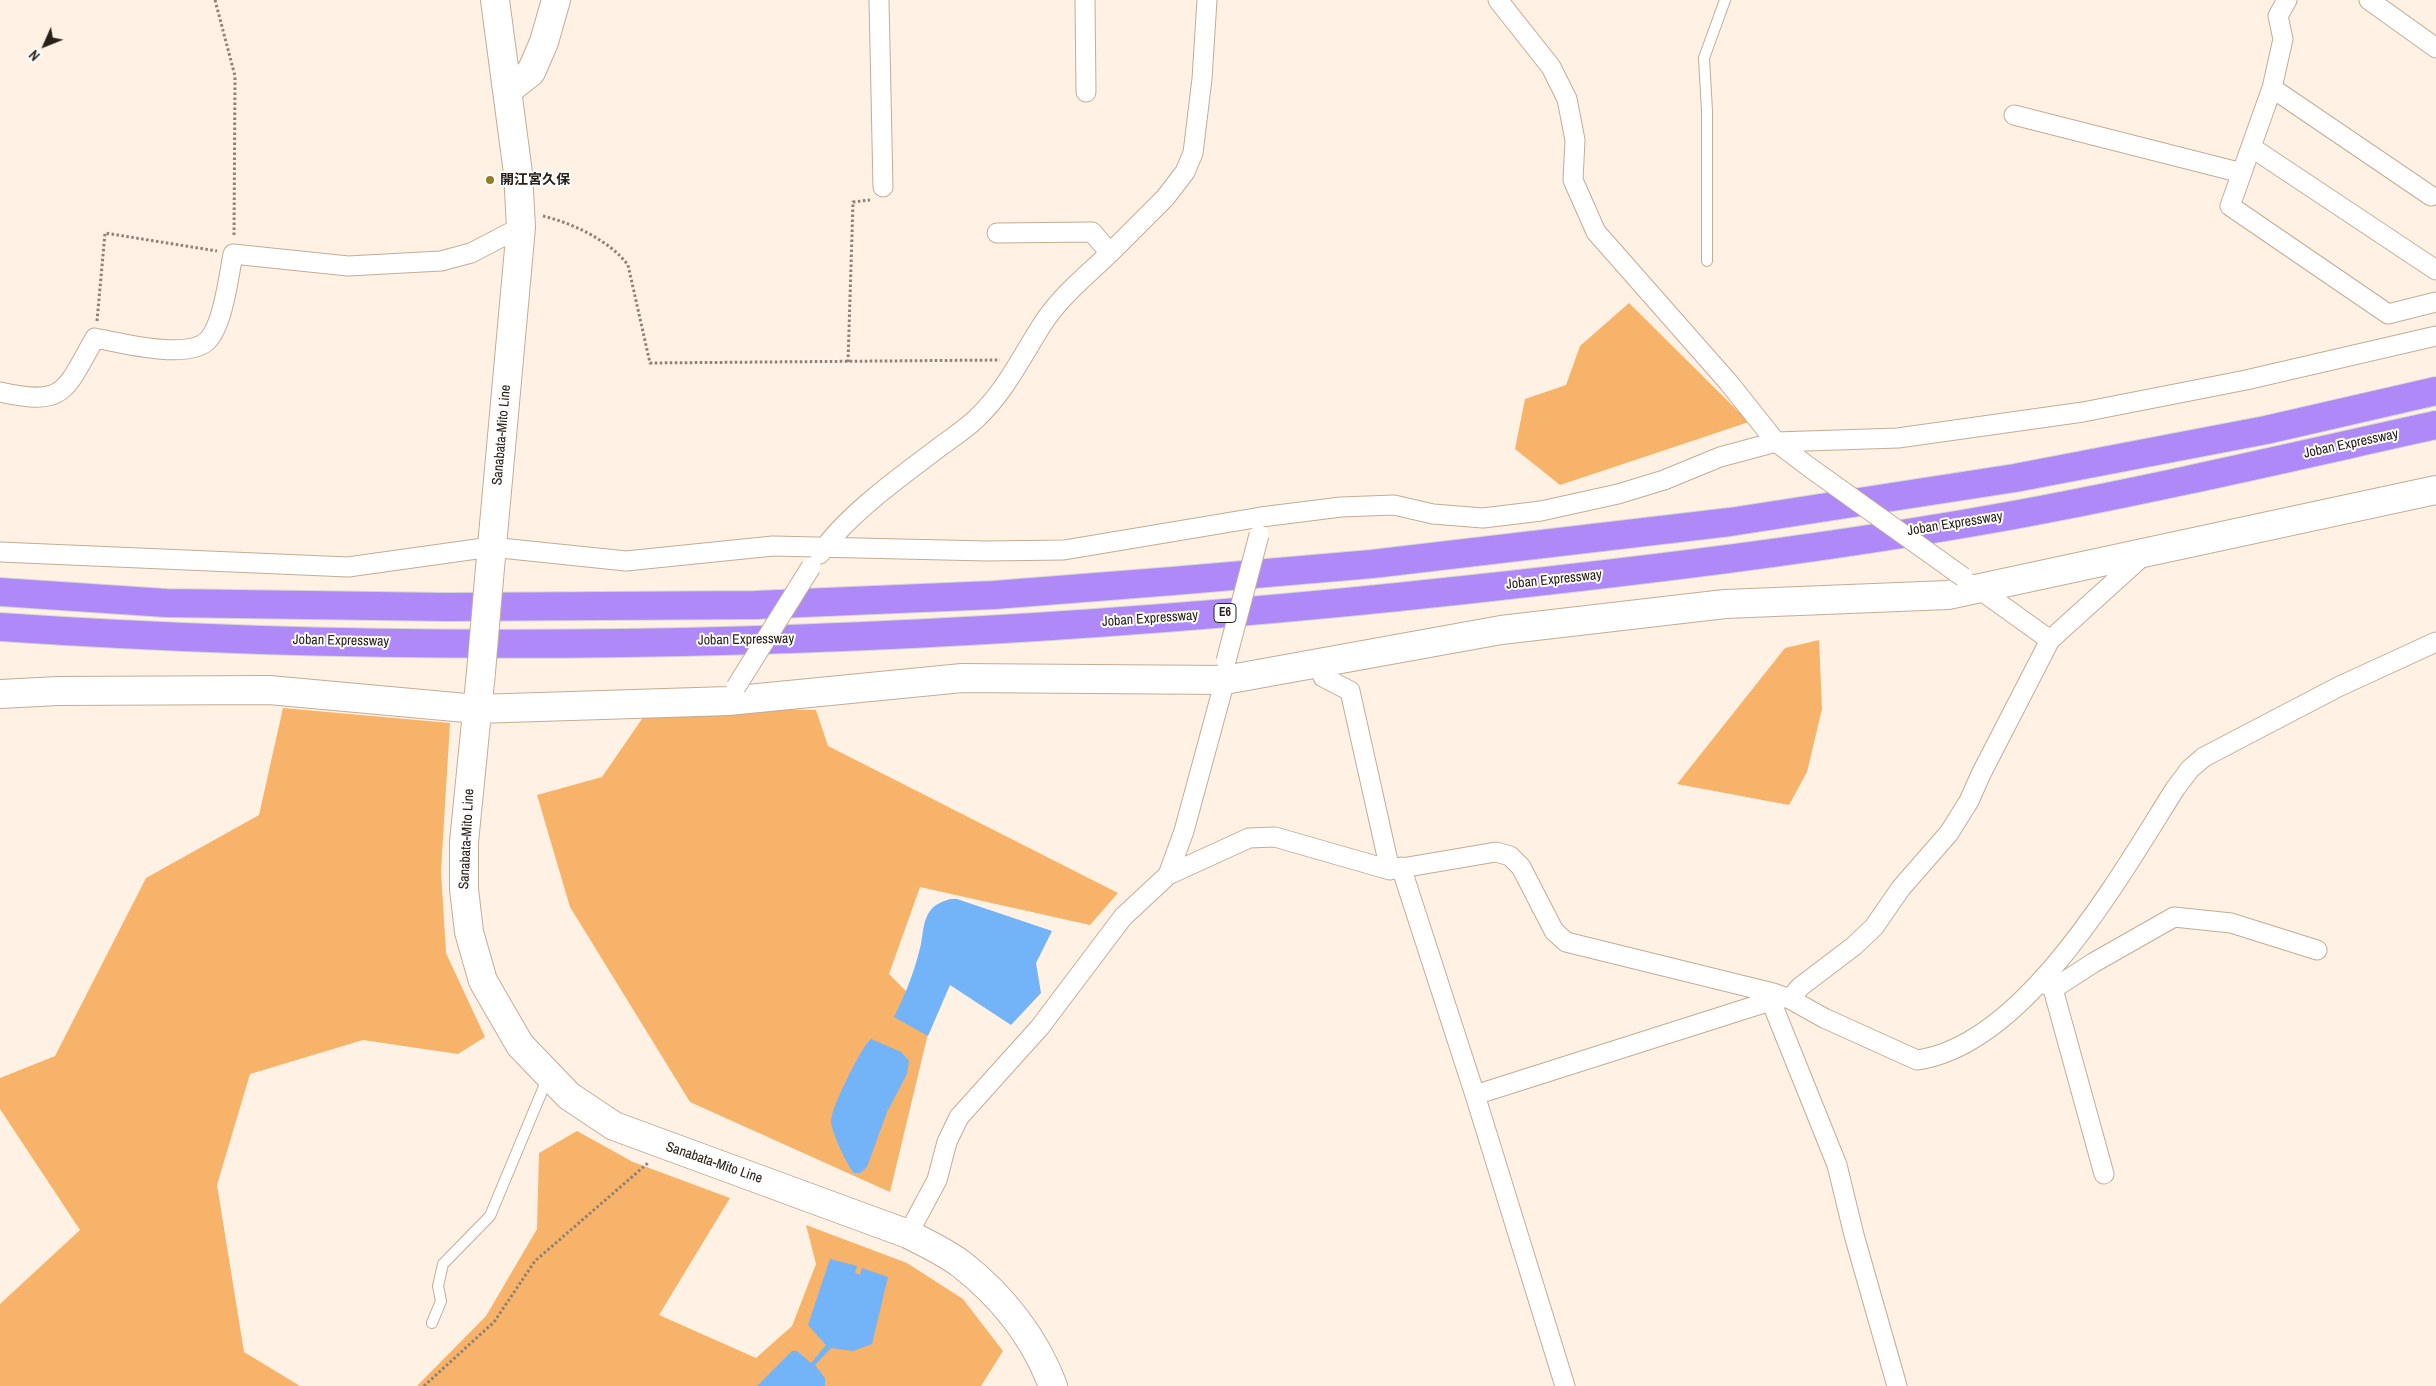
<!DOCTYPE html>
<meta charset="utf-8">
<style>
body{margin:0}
#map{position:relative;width:2436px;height:1386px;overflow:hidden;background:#fff1e4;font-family:"Archivo Narrow",sans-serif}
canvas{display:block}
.north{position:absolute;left:20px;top:20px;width:50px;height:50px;-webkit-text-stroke:4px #fff;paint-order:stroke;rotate:226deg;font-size:14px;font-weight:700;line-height:20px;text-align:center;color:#292018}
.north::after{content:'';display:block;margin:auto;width:18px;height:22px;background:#292018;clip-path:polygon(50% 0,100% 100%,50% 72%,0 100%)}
</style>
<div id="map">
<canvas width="2436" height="1386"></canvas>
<div class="north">N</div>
</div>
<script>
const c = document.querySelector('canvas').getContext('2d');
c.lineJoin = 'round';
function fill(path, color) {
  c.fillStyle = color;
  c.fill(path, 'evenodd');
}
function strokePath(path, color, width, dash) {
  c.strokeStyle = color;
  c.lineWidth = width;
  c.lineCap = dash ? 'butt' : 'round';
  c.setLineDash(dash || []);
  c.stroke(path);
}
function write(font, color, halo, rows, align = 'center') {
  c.font = font + ' "Archivo Narrow","Noto Sans JP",sans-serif';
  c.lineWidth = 4;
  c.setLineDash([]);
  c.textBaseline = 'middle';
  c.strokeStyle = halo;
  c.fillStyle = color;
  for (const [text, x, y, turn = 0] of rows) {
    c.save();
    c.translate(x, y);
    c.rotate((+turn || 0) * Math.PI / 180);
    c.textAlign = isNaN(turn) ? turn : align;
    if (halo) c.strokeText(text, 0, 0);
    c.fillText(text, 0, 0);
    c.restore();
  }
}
const forest = new Path2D(`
 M1629,303L1749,422L1560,485L1515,449L1525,399L1566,385L1580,346Z
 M1819,640L1822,709L1807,772L1789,805L1677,784L1785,648Z
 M283,708L450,723L441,871L446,953L485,1037L458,1054L363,1040L250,1074L217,1185L244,1352L300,1386H0V1304L80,1230L0,1109V1078L55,1056L146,878L259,815Z
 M736,708L816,710L828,746L1118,893L1090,925L920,887L889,974L932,1017L890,1192L690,1102L570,907L537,795L602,777L644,716Z
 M577,1131L633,1162L730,1198L659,1315L756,1358L792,1326L816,1264L806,1225L907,1263L963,1299L1003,1351L981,1386H417L486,1316L537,1229L539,1153Z`);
const water = new Path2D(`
 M950,899H957L1052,931L1036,963L1041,993L1011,1025L950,985L928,1036L894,1017C906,993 915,970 921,944C923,933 923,924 928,914C933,905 941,902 950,899Z
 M871,1039L901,1052L909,1061L907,1074L887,1112L867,1167L860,1173H854C847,1165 831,1131 831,1121C831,1109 861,1047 871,1039Z
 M830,1259L857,1266L855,1273L860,1275L862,1268L888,1277L872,1344L853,1351L831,1348L815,1365L825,1378V1386H757L792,1351H797L811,1363L826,1345L808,1325Z`);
const path = new Path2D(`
 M215,0L235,76L234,237
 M543,216C572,223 609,240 628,265L650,363L1000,360
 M97,321L105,233L217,251
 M848,362L853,202L870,200
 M424,1386L494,1322L535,1261L648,1163`);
const lane = new Path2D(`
 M1707,261V111L1704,58L1725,0
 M432,1323L441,1301L438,1286L443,1264L490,1216L548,1077`);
const street = new Path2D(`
 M879,0L883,187
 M1085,0L1086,92
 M1498,0L1551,67L1567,99L1575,140L1573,180L1596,232L1729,383L1776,442L1809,467
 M2287,0L2278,16L2283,39L2272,88L2230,206L2388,314L2436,302
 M2369,0L2436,48
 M2272,88L2431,196
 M2014,115L2242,173
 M2251,147L2436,270
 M1110,253L1165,198L1185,172L1193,153L1202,79L1207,0
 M0,392C66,407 65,390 95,338C121,343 187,360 207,341C223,326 229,275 233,254L348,266L441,261L471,253L521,227
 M0,552L348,567L491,547L626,561L773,546L987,551L1064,550L1261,517L1341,507L1394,505L1433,514L1483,518L1541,511L1618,494L1664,480L1720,457L1776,442L1898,438L2083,412L2246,380L2436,336
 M820,554C847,514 903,475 941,446C953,437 967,428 977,418C1005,391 1020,360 1040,328C1057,299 1086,276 1110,253L1092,232L997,233
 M1972,584L2050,640
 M1319,663L1323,677L1350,691L1390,870
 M1401,867L1475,1095L1565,1386
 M1168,875L1249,838L1275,837L1390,870L1496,852L1510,856L1521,867L1554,931L1566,942L1773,993L1790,999L1824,1018L1917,1060C2026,1045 2121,874 2175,789L2190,769L2204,757L2338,687L2436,642
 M2043,982L2053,989L2104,1174
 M2053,989L2093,963L2174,917L2231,923L2317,950
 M1773,993L1775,1011L1837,1165L1854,1235L1897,1386
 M1790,999L1800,987L1854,946L1874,927L1901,888L1949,833L1969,801L1981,774L2050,640L2144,555
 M1475,1095L1761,1004L1773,993
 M908,1234L937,1180L947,1142L959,1117L1040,1027L1123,917L1168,875L1184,831L1225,680L1226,670`);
const secondary = new Path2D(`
 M507,91L531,72L544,42L556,0
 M489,579L521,227L518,173L495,0
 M481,672L464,842V889L469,932L483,981L520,1045L569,1096L614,1126L908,1234C926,1243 945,1252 961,1264C1002,1296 1035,1338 1053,1386
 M0,694L58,691L269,690L477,709L728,701L962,678L1225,680L1501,630L1725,604L1948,595L2436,490`);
const highway = new Path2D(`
 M0,592L166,603L446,607L755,605L994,595L1173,581L1372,564L1730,522L2015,478L2266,430L2436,391
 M0,627C488,660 979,643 1464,590C1648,570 1832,548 2014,515C2155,489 2296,456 2436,425`);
const streetBridge = new Path2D(`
 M1809,467L1963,577
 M1226,661L1259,535
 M736,687L811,567`);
const secondaryBridge = new Path2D(`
 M481,672L489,579`);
const markers = [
 [490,180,5,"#917d24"]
];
const shields = [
 [1225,613,22]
];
const shieldNames = [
 ["E6",1225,613]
];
const poiNames = [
 ["開江宮久保",500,180]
];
const streetNames = [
 ["Sanabata-Mito Line",502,435,-85],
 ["Joban Expressway",2351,444,-12],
 ["Joban Expressway",1955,524,-9],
 ["Joban Expressway",1554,580,-6],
 ["Joban Expressway",1150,619,-4],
 ["Joban Expressway",746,640,-1],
 ["Joban Expressway",341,641,1],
 ["Sanabata-Mito Line",467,839,-87],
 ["Sanabata-Mito Line",714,1163,19]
];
fill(forest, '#f6b369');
fill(water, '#73b3f8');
strokePath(lane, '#c2ac96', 12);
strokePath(street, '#c2ac96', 21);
strokePath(secondary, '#c2ac96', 30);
strokePath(highway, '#d8d7d5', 30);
strokePath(path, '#8c8177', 3, [2.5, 2.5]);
strokePath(lane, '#fff', 10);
strokePath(street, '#fff', 19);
strokePath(secondary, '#fff', 28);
strokePath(highway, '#ae89f7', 28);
strokePath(streetBridge, '#c2ac96', 21, []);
strokePath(secondaryBridge, '#c2ac96', 30, []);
strokePath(streetBridge, '#fff', 19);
strokePath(secondaryBridge, '#fff', 28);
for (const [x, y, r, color] of markers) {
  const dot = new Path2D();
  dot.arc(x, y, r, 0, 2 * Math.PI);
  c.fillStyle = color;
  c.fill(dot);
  strokePath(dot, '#fff', 2);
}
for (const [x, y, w] of shields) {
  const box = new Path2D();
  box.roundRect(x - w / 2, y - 9.5, w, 19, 4);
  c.fillStyle = '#fff';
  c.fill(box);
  strokePath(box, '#292018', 1);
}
write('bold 12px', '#292018', null, shieldNames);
write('bold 14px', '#292018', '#fff', poiNames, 'left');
write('14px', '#292018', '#fff', streetNames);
</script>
